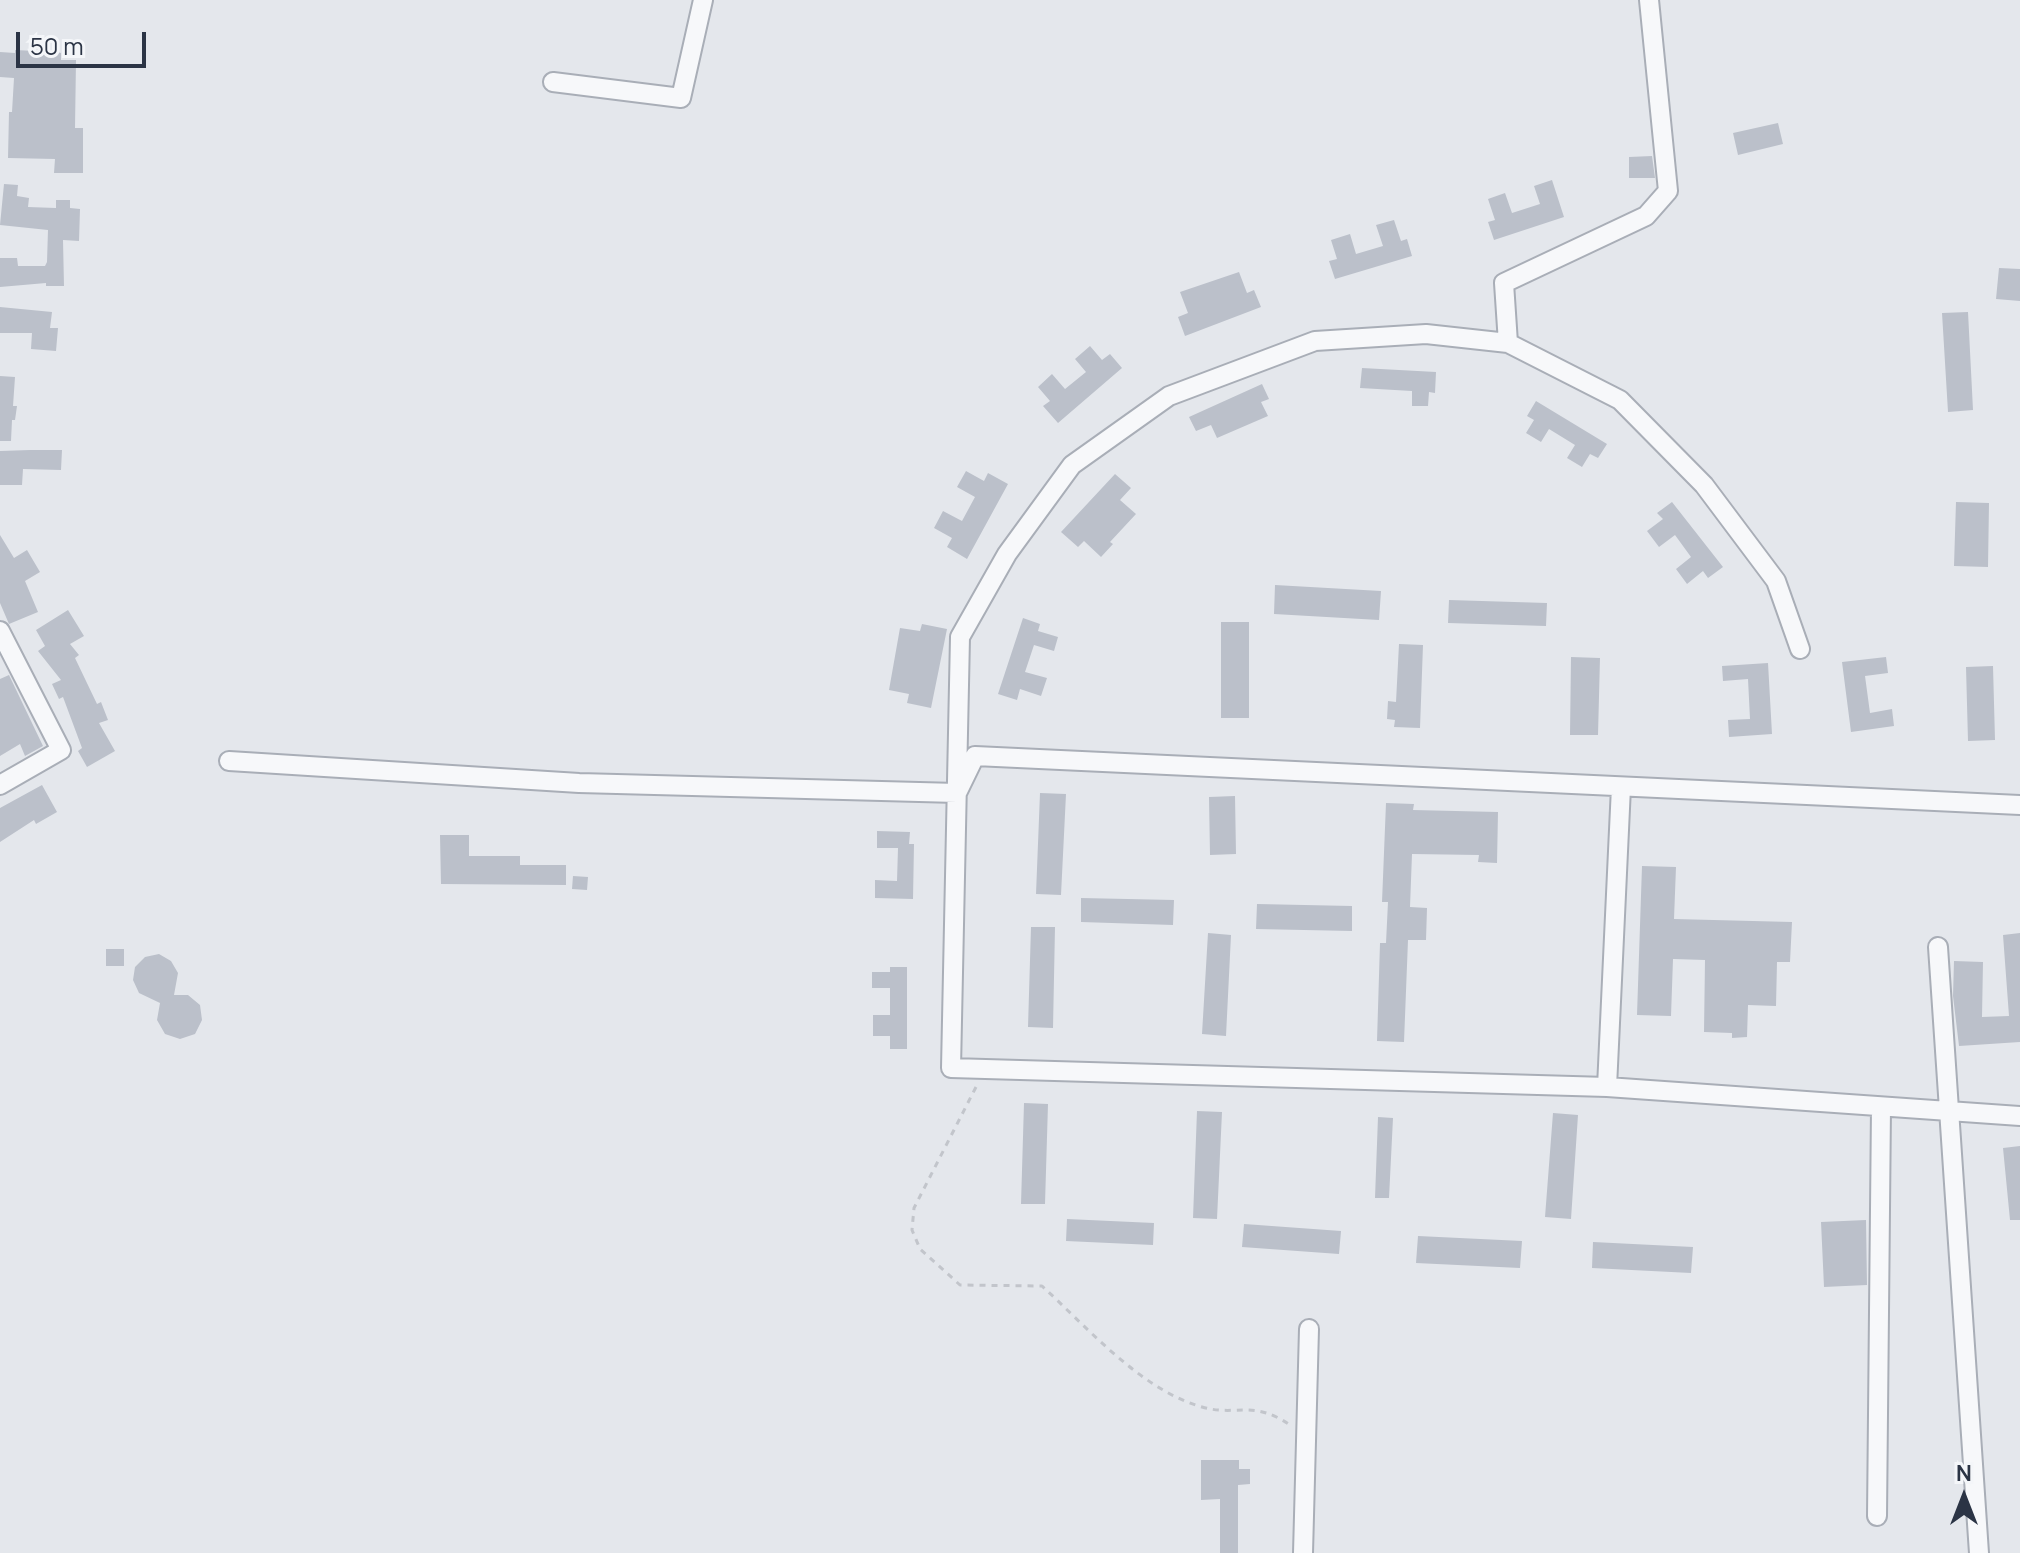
<!DOCTYPE html>
<style>
body{margin:0}
#map{position:relative;width:2020px;height:1553px;overflow:hidden;background:#e4e7ec;font-family:Manrope,sans-serif}
canvas{display:block}
.north{position:absolute;left:1924px;top:1457px;width:80px;height:80px;-webkit-text-stroke:6px #f4f6f9;paint-order:stroke;rotate:0deg;font-size:22px;font-weight:700;line-height:32px;text-align:center;color:#2b3445}
.north::after{content:'';display:block;margin:auto;width:28px;height:36px;background:#2b3445;clip-path:polygon(50% 0,100% 100%,50% 72%,0 100%)}
.scale{position:absolute;left:16px;top:32px;width:130px;height:36px;box-sizing:border-box;border:4px solid #2b3445;border-top:0;padding-left:10px;font-size:24px;line-height:28px;white-space:nowrap;color:#2b3445;-webkit-text-stroke:6px #f4f6f9;paint-order:stroke}
</style>
<div id="map">
<canvas width="2020" height="1553"></canvas>
<div class="north">N</div>
<div class="scale">50 m</div>
</div>
<script>
const c = document.querySelector('canvas').getContext('2d');
c.lineJoin = 'round';
function fill(path, color) {
  c.fillStyle = color;
  c.fill(path, 'evenodd');
}
function strokePath(path, color, width, dash) {
  c.strokeStyle = color;
  c.lineWidth = width;
  c.lineCap = dash ? 'butt' : 'round';
  c.setLineDash(dash || []);
  c.stroke(path);
}
const building = new Path2D(`
 M15,50L57,52L61,53V60H76L75,128H83V173H54L55,159L8,158L9,112H12L14,78L0,77V52L15,53Z
 M1778,123L1783,144L1738,155L1733,133Z
 M1652,156L1655,178H1629V157Z
 M1552,180L1564,217L1494,240L1488,222L1495,220L1488,199L1505,193L1512,213L1540,204L1534,186Z
 M4,184L18,185L17,196L29,198L28,207L56,208V200H70V208L80,209L79,241L63,240L64,286H46V283L0,287V258H17L18,266H45L47,262L48,230L0,225Z
 M1394,220L1401,241L1407,239L1412,256L1335,279L1329,261L1337,259L1331,240L1350,234L1356,254L1383,246L1376,225Z
 M1999,268L2020,269V301L1996,299Z
 M1239,272L1247,293L1254,290L1261,307L1185,336L1178,317L1188,313L1180,292Z
 M0,307L52,312L50,328H58L56,351L31,349L32,333H0Z
 M1968,312L1973,410L1948,412L1942,313Z
 M1090,346L1102,360L1110,354L1122,368L1058,423L1043,406L1050,401L1038,387L1052,374L1065,389L1086,372L1075,359Z
 M1362,368L1436,372L1435,393L1429,392L1428,406H1412V391L1360,388Z
 M0,376L15,377L13,406H17L15,420H12L11,441H0Z
 M1262,384L1269,399L1261,402L1268,416L1217,438L1211,425L1196,431L1189,417Z
 M1536,401L1607,444L1598,458L1590,454L1582,467L1567,458L1575,445L1549,429L1541,442L1526,433L1534,420L1527,416Z
 M30,450H62L61,470L23,469L22,485H0V451Z
 M966,471L984,481L988,473L1008,484L967,559L947,547L952,538L934,528L943,511L962,521L975,497L957,487Z
 M1115,474L1131,488L1120,500L1136,514L1110,542L1113,544L1101,557L1084,541L1078,547L1061,532Z
 M1672,502L1723,567L1708,578L1703,571L1687,584L1676,569L1691,557L1675,535L1659,547L1647,531L1663,519L1657,513Z
 M1956,502L1989,503L1988,567L1954,566Z
 M0,535L14,558L27,550L40,572L25,581L38,612L9,624L0,603Z
 M1275,585L1381,591L1379,620L1274,614Z
 M1449,600L1547,603L1546,626L1448,623Z
 M68,610L84,636L70,644L79,655L75,658L97,704L101,702L108,720L99,723L115,751L87,767L78,751L82,748L63,697L59,699L52,684L61,680L38,651L45,646L36,630Z
 M1023,618L1040,624L1038,631L1058,637L1054,651L1034,645L1025,672L1047,678L1041,696L1020,689L1017,700L998,694Z
 M1221,622H1249V718H1221Z
 M922,624L947,629L931,708L907,703L909,694L889,690L900,628L920,631Z
 M1399,644L1423,645L1420,728L1394,727L1395,720L1387,719L1388,701L1396,702Z
 M1571,657L1600,658L1598,735H1570Z
 M1886,657L1888,673L1865,676L1870,713L1892,709L1894,726L1851,732L1842,662Z
 M1768,663L1772,734L1729,737L1728,720L1750,719L1748,679L1723,681L1722,666Z
 M1993,666L1995,740L1968,741L1966,667Z
 M9,675L43,746L25,756L20,744L0,756V679Z
 M42,785L57,812L36,824L34,820L0,842V808Z
 M1040,793L1066,794L1061,895L1036,894Z
 M1235,796L1236,854L1210,855L1209,797Z
 M1386,803L1414,804L1413,810L1498,812L1497,863L1478,862L1479,855L1412,854L1410,907L1427,908L1426,940H1408L1404,1042L1377,1041L1380,943H1386L1388,902H1382Z
 M877,831L910,832L909,844H914L913,899L875,898V880L897,881L898,848H877Z
 M440,835H469V856H520V865H566V885L441,884Z
 M1642,866L1676,867L1674,919L1792,922L1790,962H1777L1776,1006L1748,1005L1747,1037L1732,1038V1033L1704,1032L1705,960L1673,959L1671,1016L1637,1015Z
 M573,876L588,877L587,890L572,889Z
 M1081,898L1174,900L1173,925L1081,922Z
 M1257,904L1352,906V931L1256,929Z
 M1031,927H1055L1053,1028L1028,1027Z
 M1208,933L1231,935L1226,1036L1202,1034Z
 M2020,933V1042L1959,1046L1953,996L1954,961L1983,962L1982,1017L2009,1016L2003,935Z
 M106,949H124V966H106Z
 M159,954L171,961L178,973L174,995H188L200,1005L202,1020L195,1034L180,1039L165,1034L157,1020L160,1003L139,993L133,980L135,967L145,957Z
 M890,967H907V1049H890V1036H873V1015H890V988H872V972H890Z
 M1024,1103L1048,1104L1045,1204H1021Z
 M1197,1111L1222,1112L1217,1219L1193,1218Z
 M1553,1113L1578,1115L1571,1219L1545,1217Z
 M1378,1117L1393,1118L1389,1198H1375Z
 M2020,1146V1220H2010L2003,1148Z
 M1067,1219L1154,1223L1153,1245L1066,1241Z
 M1866,1220L1867,1285L1824,1287L1821,1222Z
 M1244,1224L1341,1231L1339,1254L1242,1247Z
 M1418,1236L1522,1241L1520,1268L1416,1263Z
 M1593,1242L1693,1247L1691,1273L1592,1268Z
 M1201,1460H1239V1469H1250V1484L1238,1485V1553H1220V1499L1201,1500Z`);
const path = new Path2D(`
 M976,1087L914,1208L912,1230L920,1249L960,1285L1042,1286C1087,1327 1141,1390 1202,1407C1237,1417 1252,1399 1290,1425`);
const minor = new Path2D(`
 M553,82L681,98L703,0
 M1508,343L1504,283L1646,216L1668,191L1649,0
 M0,631L61,750L0,785
 M1800,649L1776,581L1704,485L1620,400L1508,343L1426,334L1315,341L1169,396L1072,465L1007,554L960,637L951,1068L1607,1087L2020,1116
 M229,761L579,783L957,793L975,756L2020,805
 M1938,947L1979,1553
 M1607,1087L1621,787
 M1877,1516L1881,1107
 M1303,1553L1309,1329`);
fill(building, '#bbc0ca');
strokePath(minor, '#a9aeb7', 22);
strokePath(path, '#c2c5cb', 3, [6, 6]);
strokePath(minor, '#f7f8fa', 18);
</script>
